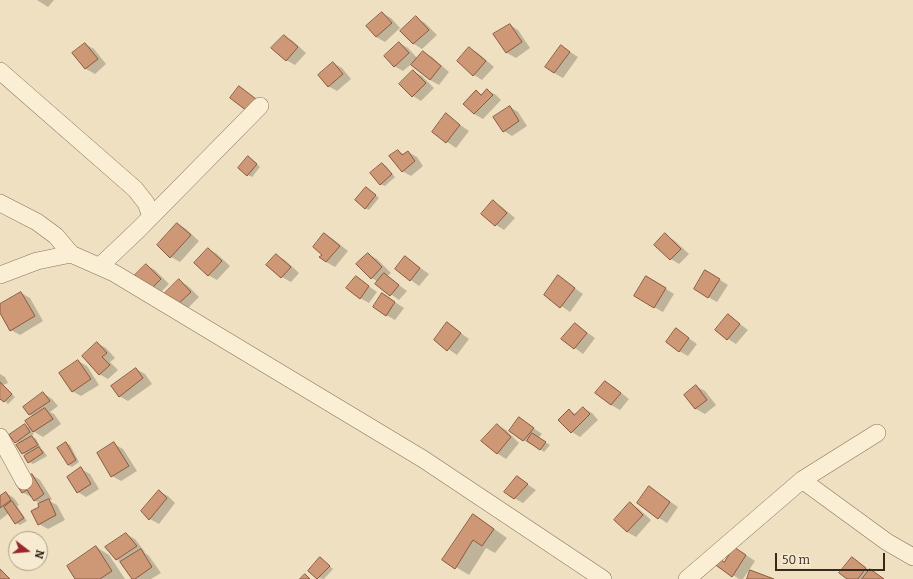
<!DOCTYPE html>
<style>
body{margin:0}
#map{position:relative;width:913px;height:579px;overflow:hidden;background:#efe0c1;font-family:Bitter,serif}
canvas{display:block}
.north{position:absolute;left:8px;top:531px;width:40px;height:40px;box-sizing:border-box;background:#f6ead1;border:1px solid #aa9d89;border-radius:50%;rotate:106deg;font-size:11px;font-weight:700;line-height:16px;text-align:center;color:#38291d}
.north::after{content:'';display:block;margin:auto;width:14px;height:18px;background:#99272b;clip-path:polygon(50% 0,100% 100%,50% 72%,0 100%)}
.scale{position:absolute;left:775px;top:553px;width:110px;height:18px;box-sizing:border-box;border:2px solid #38291d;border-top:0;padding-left:5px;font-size:12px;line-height:14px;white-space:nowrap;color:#38291d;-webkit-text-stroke:3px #f6ead1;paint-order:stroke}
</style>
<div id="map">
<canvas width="913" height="579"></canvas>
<div class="north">N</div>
<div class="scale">50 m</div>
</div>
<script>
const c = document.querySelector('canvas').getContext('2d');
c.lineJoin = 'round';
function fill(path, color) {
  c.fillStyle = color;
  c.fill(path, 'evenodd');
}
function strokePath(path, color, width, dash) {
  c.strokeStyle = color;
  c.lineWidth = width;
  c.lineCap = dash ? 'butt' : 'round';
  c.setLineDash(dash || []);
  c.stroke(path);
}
const shadow = new Path2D(`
 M37,0H54L48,7Z
 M382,13L391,18L400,28L385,42L376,37Z
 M416,18L425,23L437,35L422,49L414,44L402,31Z
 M510,25L518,30L530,48L516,58L507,53L495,35Z
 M284,36L293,41L306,53L295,65L286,60Z
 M399,43L408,48L418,59L423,52L432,57L449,72L439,85L430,80L415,61L403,71L394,66Z
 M85,44L94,49L106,64L95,74L86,69L74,53Z
 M561,46L578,57L563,78L554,73Z
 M469,48L478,53L494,67L482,80L474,75Z
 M333,63L342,68L351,79L337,91L328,86Z
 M413,71L422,76L434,88L421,101L413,96Z
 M487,90L496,95L501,100L483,119L474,114L476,91L482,95Z
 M510,107L518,112L527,126L512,136L504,131Z
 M446,115L469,131L456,148L433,132Z
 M398,151L405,155L408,152L417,157L423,166L411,176L402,171Z
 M252,160L260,167L252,177L248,175Z
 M382,164L386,166L395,177L385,186L380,184Z
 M370,190L379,198L369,210L365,208Z
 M493,202L502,207L515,218L504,230L496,225Z
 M178,224L186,229L199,241L180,262L171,257L158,245Z
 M325,234L333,239L348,251L335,267L326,262L323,254Z
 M665,235L674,240L689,254L679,264L671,259Z
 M209,249L217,254L230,266L217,280L208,275Z
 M368,254L377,259L391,273L387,276L407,291L399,300L376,284L378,282L372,278Z
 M276,255L285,260L299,273L291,282L282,277L268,265Z
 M405,257L429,274L419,286L396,269Z
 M146,265L155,270L169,284L159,294L151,289Z
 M714,276L728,285L717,302L708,297Z
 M356,277L377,292L369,303L360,298Z
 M559,277L583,294L570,312L545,295Z
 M647,277L674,294L663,312L654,307Z
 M180,281L188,286L199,297L185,311L176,306Z
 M21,293L30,298L43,321L20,335L11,330L0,311V305Z
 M382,294L404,308L395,320L386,315Z
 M728,315L748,330L736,344L728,339Z
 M447,323L469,339L457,355L435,340Z
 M575,324L595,338L583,354L563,339Z
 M677,330L697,344L688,356L679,351Z
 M97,343L106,348L115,358L110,362L118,370L108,379L99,374Z
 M78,361L87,366L99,385L81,396L72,391Z
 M136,369L145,374L152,384L128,401L119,396Z
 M0,374L5,377L8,383L3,385L15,397L8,404L0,397Z
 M606,382L614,387L629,399L620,410L611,405L597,392Z
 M696,386L705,391L716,405L705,414L696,409L685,395Z
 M43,393L52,399L58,406L50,412L54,414L61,424L43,437L31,430L34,434L31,436L36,439L41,448H40L43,450L47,456L33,464L29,462L27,455L23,453L19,444L10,435L25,425L32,429L34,417L30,415L24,407Z
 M583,408L592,413L598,420L580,437L572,432L569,411L576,414Z
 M519,418L542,434L538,438L550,445L544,452L533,444L532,445L523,440Z
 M497,425L506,430L519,443L506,459L498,454L482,441Z
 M66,443L70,445L79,462L72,467L68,465Z
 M114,444L123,449L137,471L121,481L112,476Z
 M81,469L90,474L99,489L86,497L78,492Z
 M32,475L40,480L52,499L49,501L57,505L65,520L48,529L39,524L41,504L34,500L32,497H31L22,492Z
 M518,478L536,490L523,503L514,498Z
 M159,491L168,496L175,503L159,524L150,519L142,511Z
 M6,493L14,498L19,505L17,506L27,521L20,525L16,523L9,513L0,520V497Z
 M658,493L678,507L667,523L659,518Z
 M631,504L639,509L651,520L636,537L627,532Z
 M473,515L486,523L507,538L495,553L486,548L469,575L444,560Z
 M126,534L135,539L145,552H144L149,556L161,573L151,579H133L121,562L116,559Z
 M96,547L109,555L125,579H76Z
 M743,553L755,561L743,579H739L714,563H725Z
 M320,558L333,569L324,579L318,578L309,570Z
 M852,558L870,571L884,579H849Z`);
const building = new Path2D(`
 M382,12L392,23L376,37L366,26Z
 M416,16L429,30L413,44L400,31Z
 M510,24L522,42L506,53L493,34Z
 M284,35L298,47L286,61L271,48Z
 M399,42L409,53L394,67L384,56Z
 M85,43L98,59L85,69L72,53Z
 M561,45L570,52L554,73L545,67Z
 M469,47L486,61L473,76L457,61Z
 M423,51L441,66L430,80L411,65Z
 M333,62L343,74L328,87L318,75Z
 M413,70L426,83L412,97L399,84Z
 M239,86L256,99L247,111L230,98Z
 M487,89L493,95L474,114L463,104L476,90L481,95Z
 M510,106L519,121L503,132L493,117Z
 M446,113L460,125L446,143L432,132Z
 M398,150L402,155L408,151L415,161L402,172L389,156Z
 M248,156L257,164L247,176L238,168Z
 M382,163L392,174L380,185L370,173Z
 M366,187L376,195L365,209L355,200Z
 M493,200L507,213L495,226L481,214Z
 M177,223L191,235L170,258L157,245Z
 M324,233L340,246L326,262L319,257L322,255L313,247Z
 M665,233L681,249L670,260L654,245Z
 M208,248L222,261L208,276L194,263Z
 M368,253L382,267L371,279L356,264Z
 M276,254L291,267L281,278L266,265Z
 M405,256L420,268L410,281L395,269Z
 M146,264L161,279L150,290L135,275Z
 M705,270L720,279L708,298L694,289Z
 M384,273L399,285L390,296L375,284Z
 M558,275L575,288L560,308L544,295Z
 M356,276L369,286L360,299L346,288Z
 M646,276L666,288L654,308L634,296Z
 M179,279L191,292L175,307L164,294Z
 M21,292L35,316L10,331L0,313V304Z
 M382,293L395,302L386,316L373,307Z
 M728,314L740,324L727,340L715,330Z
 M447,322L461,333L447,351L434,340Z
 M575,323L587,333L574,349L561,339Z
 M676,328L689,338L679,352L666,342Z
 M97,342L107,353L102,357L110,365L99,375L82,356Z
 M78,360L91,379L72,392L59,373Z
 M136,368L143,378L119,397L111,386Z
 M605,381L621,393L611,405L595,393Z
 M0,382L12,394L4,402L0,399Z
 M696,385L707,400L695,409L684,395Z
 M43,392L50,401L29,415L23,407Z
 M583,407L590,414L571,433L558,420L569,409L574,415Z
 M45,408L53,419L33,432L25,421Z
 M519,417L534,428L523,441L509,431Z
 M25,424L30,432L15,443L9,435Z
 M497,424L511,437L497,454L481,441Z
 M532,433L546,442L540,450L527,441Z
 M32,436L38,445L22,454L16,445Z
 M66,442L76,460L68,465L57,448Z
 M114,442L129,466L111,477L97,453Z
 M39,447L43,453L28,463L24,456Z
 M81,467L91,484L77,493L67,477Z
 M32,474L44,494L34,501L27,490L22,493L16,484Z
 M517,476L528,484L514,499L504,492Z
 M649,486L670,502L658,519L637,503Z
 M159,490L167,498L149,520L141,511Z
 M6,492L11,500L0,508V496Z
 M49,499L56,515L38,525L31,511L39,507L38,504Z
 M12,501L24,518L15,524L4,507Z
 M630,502L643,515L627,532L614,520Z
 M473,514L494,529L482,546L473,540L455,569L442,560Z
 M126,533L137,546L116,560L105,547Z
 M96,546L112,571L100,579H75L67,566Z
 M734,547L746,555L732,577L713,563L717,557L724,562Z
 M141,549L152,567L135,579H132L120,562Z
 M320,557L330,566L317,579L308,571Z
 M852,557L866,568L858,579H847L839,573Z
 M0,569L10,579H0Z
 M870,569L884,579H862Z
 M750,570L774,579H747Z
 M305,574L310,579H300Z`);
const street = new Path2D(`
 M0,71L135,189L146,203L151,216
 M0,203L37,222L56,236L71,254
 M100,266L138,230L260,106
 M0,275L37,261L71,254L114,273L423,459L603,579
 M0,437L24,481
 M802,480L887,542L913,557
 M687,579L802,480L877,433`);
fill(shadow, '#0003');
fill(building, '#ce9876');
strokePath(building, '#89593e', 1);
strokePath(street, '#897158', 18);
strokePath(street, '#faeed5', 17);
</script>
